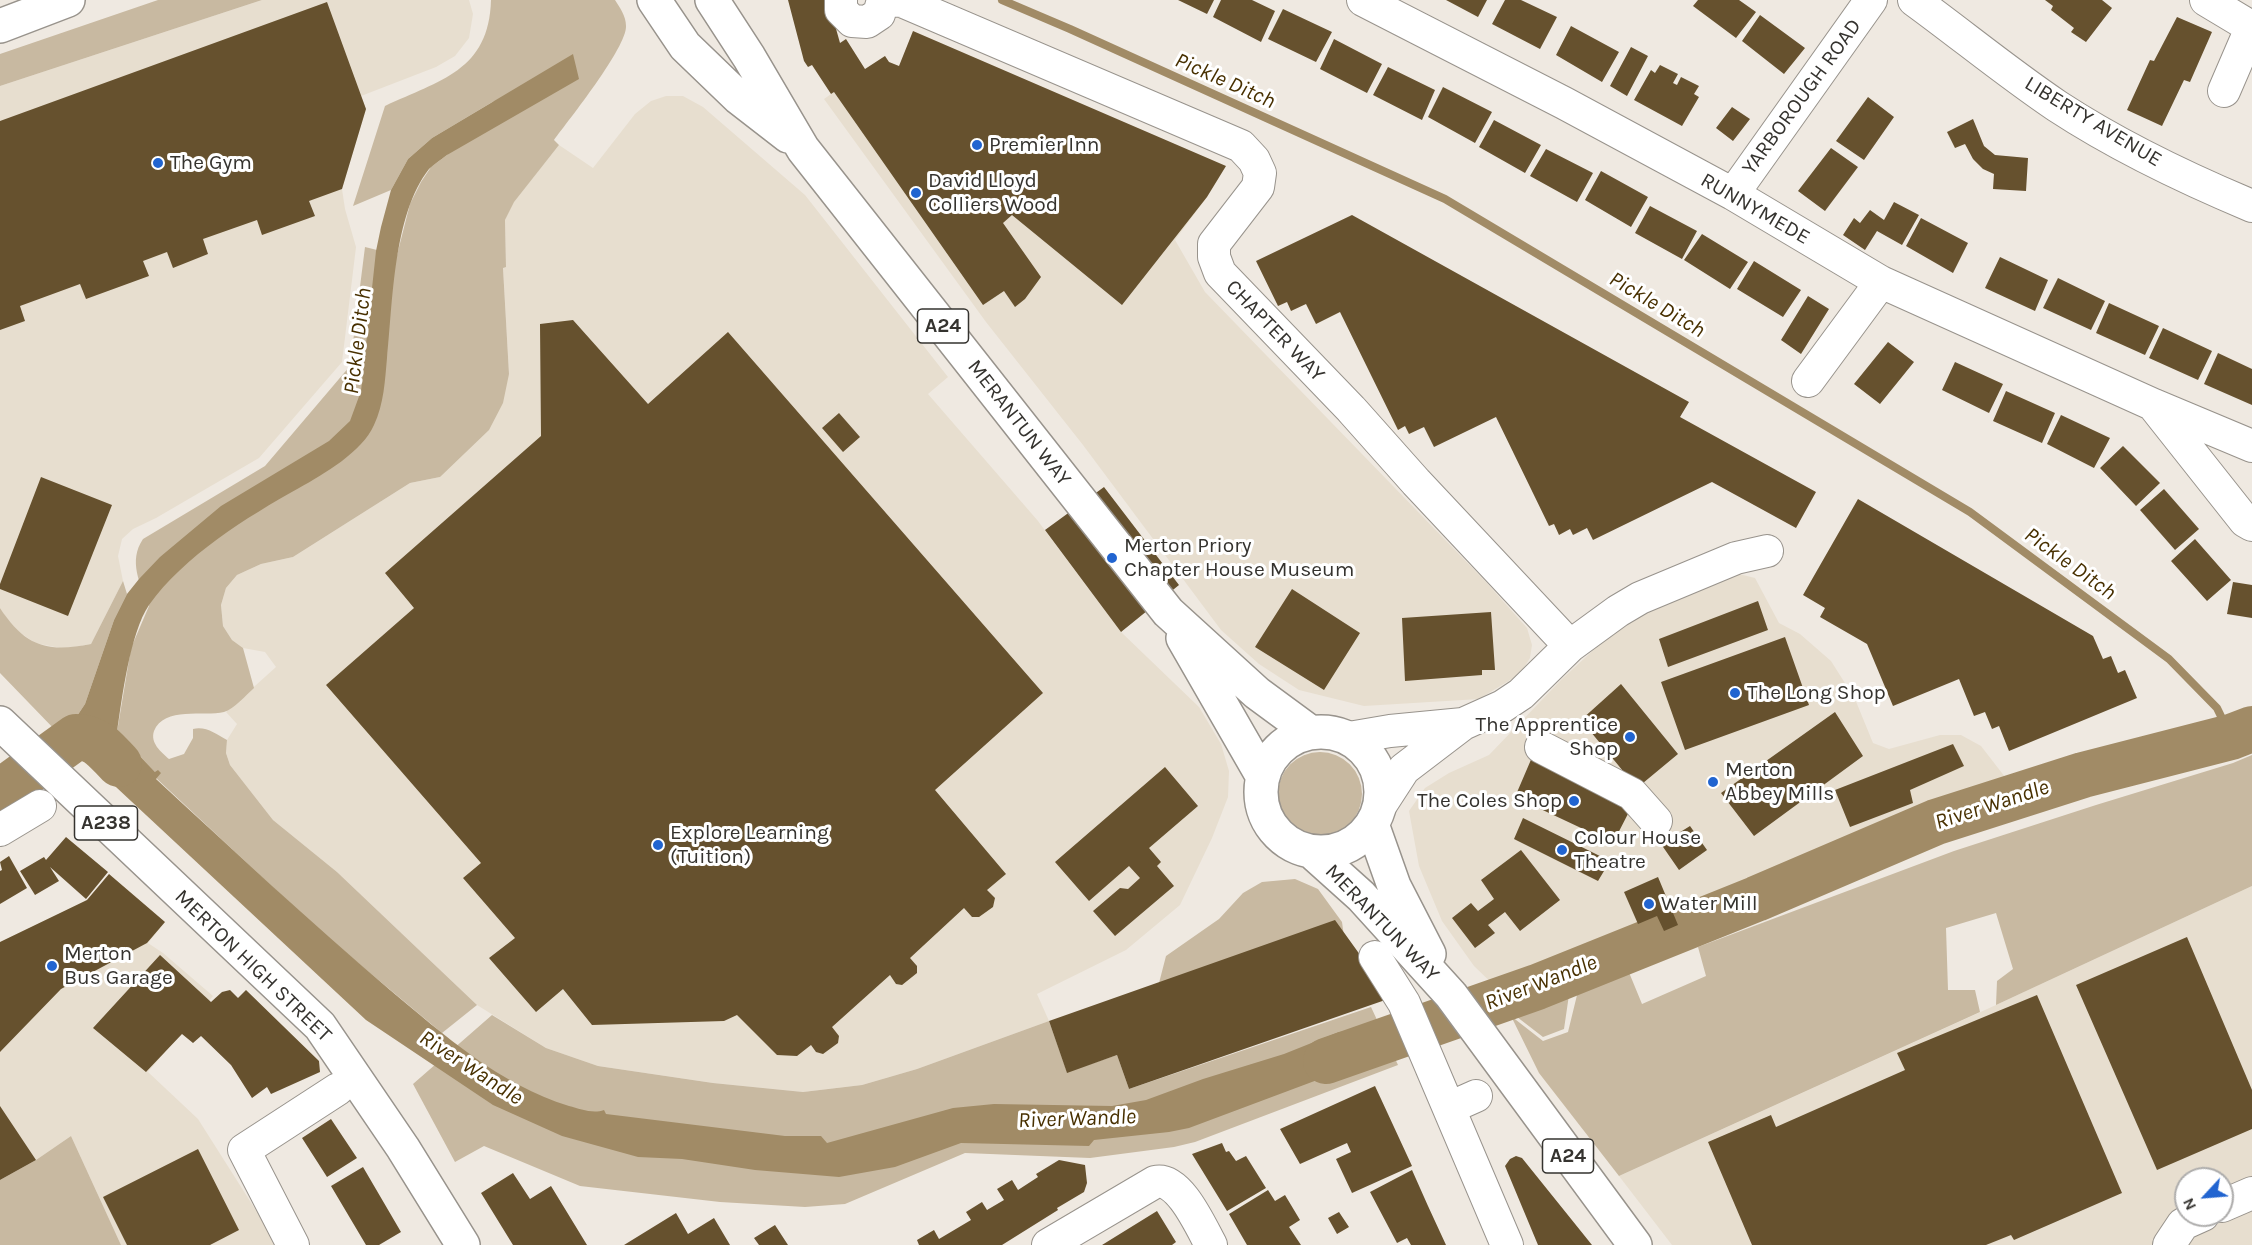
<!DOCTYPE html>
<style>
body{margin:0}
#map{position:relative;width:2252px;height:1245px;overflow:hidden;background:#efe9e1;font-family:Karla,sans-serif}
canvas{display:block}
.north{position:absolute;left:2174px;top:1167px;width:60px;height:60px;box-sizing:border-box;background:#fff;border:2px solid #aeadac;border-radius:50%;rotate:244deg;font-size:16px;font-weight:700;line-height:24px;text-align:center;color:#35332f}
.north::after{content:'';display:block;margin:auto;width:21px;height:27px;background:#2164d0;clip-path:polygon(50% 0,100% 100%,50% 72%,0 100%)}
</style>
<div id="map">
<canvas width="2252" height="1245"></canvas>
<div class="north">N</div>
</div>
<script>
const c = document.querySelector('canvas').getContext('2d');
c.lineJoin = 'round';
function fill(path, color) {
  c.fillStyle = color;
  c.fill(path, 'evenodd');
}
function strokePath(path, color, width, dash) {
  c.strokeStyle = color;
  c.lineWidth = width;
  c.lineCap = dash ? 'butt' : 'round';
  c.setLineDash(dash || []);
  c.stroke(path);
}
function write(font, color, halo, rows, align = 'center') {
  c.font = font + ' Karla,sans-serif';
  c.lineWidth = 6;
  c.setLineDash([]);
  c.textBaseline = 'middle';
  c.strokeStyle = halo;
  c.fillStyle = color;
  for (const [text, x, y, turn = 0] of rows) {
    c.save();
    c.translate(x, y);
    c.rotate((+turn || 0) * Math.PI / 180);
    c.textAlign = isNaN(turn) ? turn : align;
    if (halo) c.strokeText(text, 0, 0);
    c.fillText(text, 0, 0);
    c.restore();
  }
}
const built = new Path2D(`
 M262,0H469L473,14L469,38L455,56L436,67L361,96L366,109L342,189L345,209L356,247L342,362L259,458L156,518L133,529L122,539L118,556L123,581L91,644L65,649L35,643L12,627L0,608V86Z
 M885,56L889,62L1207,197L1175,240L1205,292L1486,582L1527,628L1532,645L1530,658L1520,674L1479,699L1364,706L1299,690L1259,664L1221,630L1083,445L986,322L824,99Z
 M666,96H683L703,107L805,195L948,377L928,394L1038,521L1121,632L1199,707L1221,744L1229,771L1228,797L1212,838L1180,905L1126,950L1037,994L1049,1021L917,1069L862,1085L803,1092L713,1083L598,1066L546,1048L477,1005L337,872L273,820L230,765L226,753L227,740L237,724L226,712L276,667L265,652L243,648L232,640L223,626L221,605L226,588L237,575L261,564L293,557L410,483L440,477L509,374L503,267H506L505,220L513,202L559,145L593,168L635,114L651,101Z
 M1735,573L1755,578L1779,623L1800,634L1831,661L1855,699L1873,743L1889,749L1940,735H1961L1981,746L2005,777L1501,992L1474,966L1442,921L1419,866L1409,811L1425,788L1449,773L1489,755L1562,679L1612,633L1662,604Z
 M109,874L165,922L148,943L163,953L213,996L148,1072L198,1119L262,1220L274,1245H121L71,1136L36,1160L0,1180V942L86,901Z
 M2252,886V1245H1672L1619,1176L1996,1005ZM2186,1179H2222V1215H2186Z`);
const green = new Path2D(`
 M158,0H262L0,86V54Z
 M491,0H615C620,8 626,16 626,26C627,47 569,120 554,140L559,145L514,202L505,220L506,267L503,268L509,374L503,403L489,430L440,477L410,483L293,557L261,564L237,575L226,588L221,605L223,626L232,640L243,648L254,688C246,695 234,709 224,712C204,717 164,706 154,731C150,743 161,752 169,759L184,754L193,738V729C206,726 216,734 227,740L226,753L230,765L273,820L337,872L477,1005L442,1033L322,933L156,778L160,773L155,772L117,732L131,648L149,606C140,584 128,561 143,539L265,466L350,366L365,247L397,255L410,204L421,182L431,167L447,155L494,101L432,138L408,159L391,190L353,206L385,106C440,80 489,71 491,0Z
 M123,581L127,594L114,620L85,704L77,716L58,733L0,673V608C25,646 47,653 91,644Z
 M1278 794a42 42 0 1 1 84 0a42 42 0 1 1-84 0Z
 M2252,755V886L1996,1005L1997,981L2013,969L1996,913L1946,928L1948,990H1975L1980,1012L1619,1176L1539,1073L1511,1016L1543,1041L1568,1032L1578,991L1628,970L1642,1004L1706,976L1698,947L1954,851L2096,805L2233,763Z
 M1295,879L1318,889L1342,922L1346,951L1159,983L1166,956L1219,919L1243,893L1262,882Z
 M1570,988L1564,1029L1543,1037L1508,1010Z
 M1371,1007L1398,1065L1195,1142L1174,1147L1090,1158L965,1153L845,1204L805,1207L720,1202L580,1186L484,1146L455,1162L413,1084L492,1015L546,1048L598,1066L713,1083L803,1092L862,1085L917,1069L1049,1021L1067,1072L1117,1055L1129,1089Z
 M71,1136L121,1245H0V1180L36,1160Z`);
const water = new Path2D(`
 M573,54L579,79L447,155C441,160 434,164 429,169C393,215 393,302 387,358C385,380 384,404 374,425C362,452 324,474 299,488C247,517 184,556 149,605C130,633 122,698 117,732L155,772L158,770L161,773L156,779C233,850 310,922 390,990C444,1035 500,1085 569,1106C580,1109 593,1114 604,1110L606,1114L785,1136H821L827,1143L953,1108L994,1104L1112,1106L1146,1100L1203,1079L1284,1054L1339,1032L1368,1030L1379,1026L1392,1052L1189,1128L1169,1132L1094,1140L1089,1146L961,1143L895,1167L839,1177L755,1170L682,1159L638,1157L562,1136L493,1105L366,1020L58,733L77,716L85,704L114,620L127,594L139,579L160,557L221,506L329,441L350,421L361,391L376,251L381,227L391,190L408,159L432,138Z`);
const stream = new Path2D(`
 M1002,0L1070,29L1445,199L1970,512L2169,659L2217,708L2231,737`);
const river = new Path2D(`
 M0,792L76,737C97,737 105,750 119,764
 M1326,1061L1537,987L1756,899L1936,822L2083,775L2231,737L2252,729`);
const building = new Path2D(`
 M788,0H828L840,43L846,39L865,69L885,56L889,62L899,66L913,31L1226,166L1207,197L1122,305L1012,215L1003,223L1041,277L1025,299L1015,307L1004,291L983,305L834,92L831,94L812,65L808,67L804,61Z
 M1178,0H1214L1207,14Z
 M1221,0H1252L1275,11L1261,42L1213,17Z
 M1446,0H1487L1478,17Z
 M1505,0H1521L1557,17L1540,49L1492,24Z
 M1698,0H1739L1756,12L1736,38L1693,6Z
 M2045,0H2102L2112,8L2086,42L2071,32L2074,28L2051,10L2053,6Z
 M327,2L366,109L342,189L309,201L315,216L262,235L257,220L203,239L208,254L173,268L167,252L143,261L149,276L86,299L80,284L20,306L25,321L0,330V121Z
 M1283,9L1332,32L1316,62L1268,39Z
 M1760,15L1805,48L1784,74L1742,41Z
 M2177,17L2212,32L2190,82L2184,80L2162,126L2127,110L2150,60L2154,61Z
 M1571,26L1619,52L1602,82L1556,55Z
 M1334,39L1382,64L1367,93L1320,69Z
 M1631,47L1648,56L1627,96L1610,86Z
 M1660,65L1678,74L1673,83L1677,85L1681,77L1699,86L1694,94L1699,97L1682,126L1634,100L1651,70L1655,73Z
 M1388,67L1435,90L1422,120L1373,95Z
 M1443,87L1492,112L1475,143L1428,117Z
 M1868,97L1894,117L1864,160L1836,141Z
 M1732,107L1750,119L1733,141L1716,128Z
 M1973,119L1984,146L1995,155L2028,158L2026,191L1993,189L1994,174L1983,169L1973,159L1965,144L1955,148L1947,132Z
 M1494,120L1541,145L1525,173L1479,147Z
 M1831,148L1858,167L1825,211L1798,191Z
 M1546,149L1593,173L1577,202L1530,176Z
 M1601,171L1648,197L1631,227L1585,200Z
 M1894,202L1919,215L1902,245L1877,231L1865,250L1843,235L1854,218L1860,223L1870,210L1884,220Z
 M1650,206L1697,231L1682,259L1635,233Z
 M1352,215L1689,402L1680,417L1816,492L1796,528L1712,482L1593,540L1587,528L1573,535L1570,529L1559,535L1554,524L1549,526L1496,417L1434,447L1424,427L1409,434L1405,426L1398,430L1340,312L1316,324L1306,304L1291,311L1287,302L1278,306L1256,261Z
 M1921,218L1968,243L1953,273L1906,246Z
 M1702,234L1748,262L1730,289L1684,260Z
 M2000,257L2048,280L2035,311L1985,288Z
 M1754,261L1801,290L1783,317L1737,289Z
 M2058,278L2105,301L2091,330L2043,308Z
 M1808,296L1829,309L1801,354L1781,340Z
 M2109,303L2159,326L2145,355L2096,333Z
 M573,320L648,404L728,332L1043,693L935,790L1006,874L987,890L995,898L993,907L979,917H972L964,908L910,958L917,966V973L902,985L896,984L890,975L832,1027L839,1036L838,1043L823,1054L816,1052L811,1045L797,1056L777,1055L737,1015L724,1021L592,1025L563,989L536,1012L489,958L515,938L463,878L481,863L326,685L414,608L385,573L541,436L540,324Z
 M2163,328L2212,351L2198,380L2149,358Z
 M1888,342L1914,362L1880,404L1854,384Z
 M2218,353L2252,369V405L2204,384Z
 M1955,362L2003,384L1989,413L1942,390Z
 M2006,391L2055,413L2042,443L1993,421Z
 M839,413L860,437L843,452L822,428Z
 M2061,415L2110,438L2094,468L2047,444Z
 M2123,446L2160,483L2136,506L2100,468Z
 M41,477L112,505L68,616L0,589V584Z
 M1104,487L1179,585L1121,632L1045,530Z
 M2164,489L2199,529L2175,550L2140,510Z
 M1858,499L2093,636L2103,659L2111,656L2118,673L2125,670L2137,698L2009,751L1999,726L1992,729L1985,712L1974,716L1959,679L1893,706L1867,644L1820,617L1825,608L1803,595Z
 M2195,539L2231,580L2207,601L2171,561Z
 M2233,582L2252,585V618L2227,614Z
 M1292,589L1360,633L1324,690L1255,647Z
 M1758,601L1768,630L1668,667L1659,639Z
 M1491,612L1495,670H1482V675L1405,681L1402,618Z
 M1785,637L1809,705L1685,750L1661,682Z
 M1621,684L1678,754L1637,788L1581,720Z
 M1835,712L1863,756L1754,836L1721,793Z
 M1953,744L1964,766L1910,790L1913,803L1850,827L1835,790Z
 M1533,755L1632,806L1613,843L1515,797Z
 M1165,767L1198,806L1149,848L1161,862L1157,866L1174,886L1115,936L1093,911L1120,888L1128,889L1140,878L1129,866L1089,901L1055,862Z
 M1523,818L1610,861L1598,881L1514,839Z
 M1690,826L1707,850L1679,870L1661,844Z
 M66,837L108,872L86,899L50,867L59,881L35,895L20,871L44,857L46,860Z
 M1521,850L1560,900L1520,931L1505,912L1488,925L1495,933L1475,948L1452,918L1471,903L1478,911L1494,899L1481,880Z
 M9,856L27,888L0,904V871L2,870L0,862Z
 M109,874L165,922L147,943L61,989L0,1052V942L87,900Z
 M1658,877L1678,925L1664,931L1657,916L1638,924L1624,892Z
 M1335,920L1391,998L1129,1089L1117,1055L1067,1073L1049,1021Z
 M2187,937L2252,1090V1129L2157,1170L2076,985Z
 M160,955L211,1002L222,992L230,990L238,998L246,990L319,1061L320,1072L271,1094L267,1087L252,1098L231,1065L201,1036L193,1043L182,1034L146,1072L93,1028Z
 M2037,995L2122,1193L2014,1240L2011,1235L1986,1245H1752L1708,1142L1771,1115L1776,1127L1905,1070L1897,1053Z
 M1375,1086L1412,1166L1352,1193L1336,1159L1351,1152L1347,1143L1300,1164L1280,1129Z
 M0,1106L36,1160L0,1180Z
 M331,1119L357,1158L327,1177L302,1138Z
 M1222,1143L1226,1152L1229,1151L1236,1161L1246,1156L1266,1188L1227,1211L1192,1154Z
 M198,1149L239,1230L210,1245H127L103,1197Z
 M1516,1156L1522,1158L1592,1245H1538L1505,1166L1510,1159Z
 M1059,1160L1085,1165L1087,1183L1084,1192L1057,1208L1058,1210L1002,1245H919L917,1240L934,1230L939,1239L971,1220L966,1212L982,1202L987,1210L1004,1200L997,1189L1012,1180L1018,1190L1038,1177L1036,1174Z
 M363,1167L401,1232L379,1245H366L331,1186Z
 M1412,1170L1428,1206L1446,1245H1411L1407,1238L1397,1243L1370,1192Z
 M513,1173L530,1199L551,1186L587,1245H513L481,1193Z
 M1268,1190L1275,1201L1285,1195L1300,1220L1289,1227L1301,1245H1247L1229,1214Z
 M1157,1211L1176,1242L1172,1245H1102Z
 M1339,1212L1349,1227L1337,1234L1328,1218Z
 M676,1213L688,1234L714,1218L730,1245H624Z
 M775,1225L788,1245H759L754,1238Z`);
const minor = new Path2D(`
 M841,0V10L852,21L867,22L879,14L883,0
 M889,0L902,1L1241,146L1254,160L1260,173L1258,187L1214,244V257L1220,273L1351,409L1416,482L1570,646
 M1363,0L1564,103L1733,194L1881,282L2154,405L2252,446
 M1914,0C1962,35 2008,73 2057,106C2118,146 2185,178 2252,206
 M2206,0L2251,27
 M2224,91L2252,26
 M1733,194L1871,0
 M1808,381L1881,282
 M2154,406L2245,521L2252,525
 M1349,738L1390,731L1463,724
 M1541,747L1632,794L1656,821
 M1380,806L1404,769L1463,724L1503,706L1521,694L1570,646L1618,611L1640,598L1736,558L1767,551
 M0,830L40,806
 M1375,957L1404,1003L1507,1245
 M1449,1108L1476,1096
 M2222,1206L2252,1193
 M293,1245L244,1150L338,1089
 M1048,1245L1155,1182C1179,1176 1201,1227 1211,1245
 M2169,1245L2183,1224L2203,1215`);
const major = new Path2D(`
 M0,723L320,1026L403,1148L463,1245`);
const highway = new Path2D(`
 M654,0L685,46L739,98L788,136
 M712,0L749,57L803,149L1168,612L1257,693L1310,732
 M0,26L68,0
 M1183,638L1263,777
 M1261 792a60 60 0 1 1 120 0a60 60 0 1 1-120 0Z
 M1372,824L1394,886L1429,954
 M1312,852L1361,896L1451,995L1635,1245`);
const markers = [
 [977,145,6,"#2164d0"],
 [158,163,6,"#2164d0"],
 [916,193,6,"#2164d0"],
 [1112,558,6,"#2164d0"],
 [1735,693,6,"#2164d0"],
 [1630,737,6,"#2164d0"],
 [1713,782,6,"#2164d0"],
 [1574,801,6,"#2164d0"],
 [658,845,6,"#2164d0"],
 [1562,850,6,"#2164d0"],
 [1649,904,6,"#2164d0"],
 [52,966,6,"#2164d0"]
];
const shields = [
 [943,326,51],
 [106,823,63],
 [1568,1156,51]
];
const shieldNames = [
 ["A24",943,326],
 ["A238",106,823],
 ["A24",1568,1156]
];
const streetNames = [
 ["YARBOROUGH ROAD",1802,97,-54],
 ["LIBERTY AVENUE",2093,122,31],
 ["RUNNYMEDE",1755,209,30],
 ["CHAPTER WAY",1275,331,46],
 ["MERANTUN WAY",1019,423,52],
 ["MERANTUN WAY",1382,923,46],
 ["MERTON HIGH STREET",253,966,44]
];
const poiNames = [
 ["Premier Inn",989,145],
 ["The Gym",170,163],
 ["David Lloyd",928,181],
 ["Colliers Wood",928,205],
 ["Merton Priory",1124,546],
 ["Chapter House Museum",1124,570],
 ["The Long Shop",1747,693],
 ["The Apprentice",1618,725,"right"],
 ["Shop",1618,749,"right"],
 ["Merton",1725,770],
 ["Abbey Mills",1725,794],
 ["The Coles Shop",1562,801,"right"],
 ["Explore Learning",670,833],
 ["(Tuition)",670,857],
 ["Colour House",1574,838],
 ["Theatre",1574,862],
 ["Water Mill",1661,904],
 ["Merton",64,954],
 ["Bus Garage",64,978]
];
const waterNames = [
 ["Pickle Ditch",1225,81,24],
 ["Pickle Ditch",1657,305,31],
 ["Pickle Ditch",358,341,-83],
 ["Pickle Ditch",2070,564,36],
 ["River Wandle",1992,805,-18],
 ["River Wandle",1541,983,-21],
 ["River Wandle",471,1068,33],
 ["River Wandle",1077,1119,-2]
];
fill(built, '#e7decf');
fill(green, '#c8b9a1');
fill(water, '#a18b66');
strokePath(stream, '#a18b66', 8);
strokePath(river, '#a18b66', 46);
fill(building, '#66512e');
strokePath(minor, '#98938c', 34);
strokePath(major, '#98938c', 36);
strokePath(highway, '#98938c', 36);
strokePath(minor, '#fff', 32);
strokePath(major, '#fff', 33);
strokePath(highway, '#fff', 33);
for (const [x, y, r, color] of markers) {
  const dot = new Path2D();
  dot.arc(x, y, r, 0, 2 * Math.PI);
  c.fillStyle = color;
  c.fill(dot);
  strokePath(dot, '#fff', 2);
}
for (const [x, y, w] of shields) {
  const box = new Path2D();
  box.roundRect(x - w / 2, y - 17, w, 34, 4.5);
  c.fillStyle = '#fff';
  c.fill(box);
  strokePath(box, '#35332f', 1.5);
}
write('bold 20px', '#35332f', null, shieldNames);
write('21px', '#35332f', '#fff', streetNames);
write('21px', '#35332f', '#fff', poiNames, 'left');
write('italic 22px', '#483000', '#fff', waterNames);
</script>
